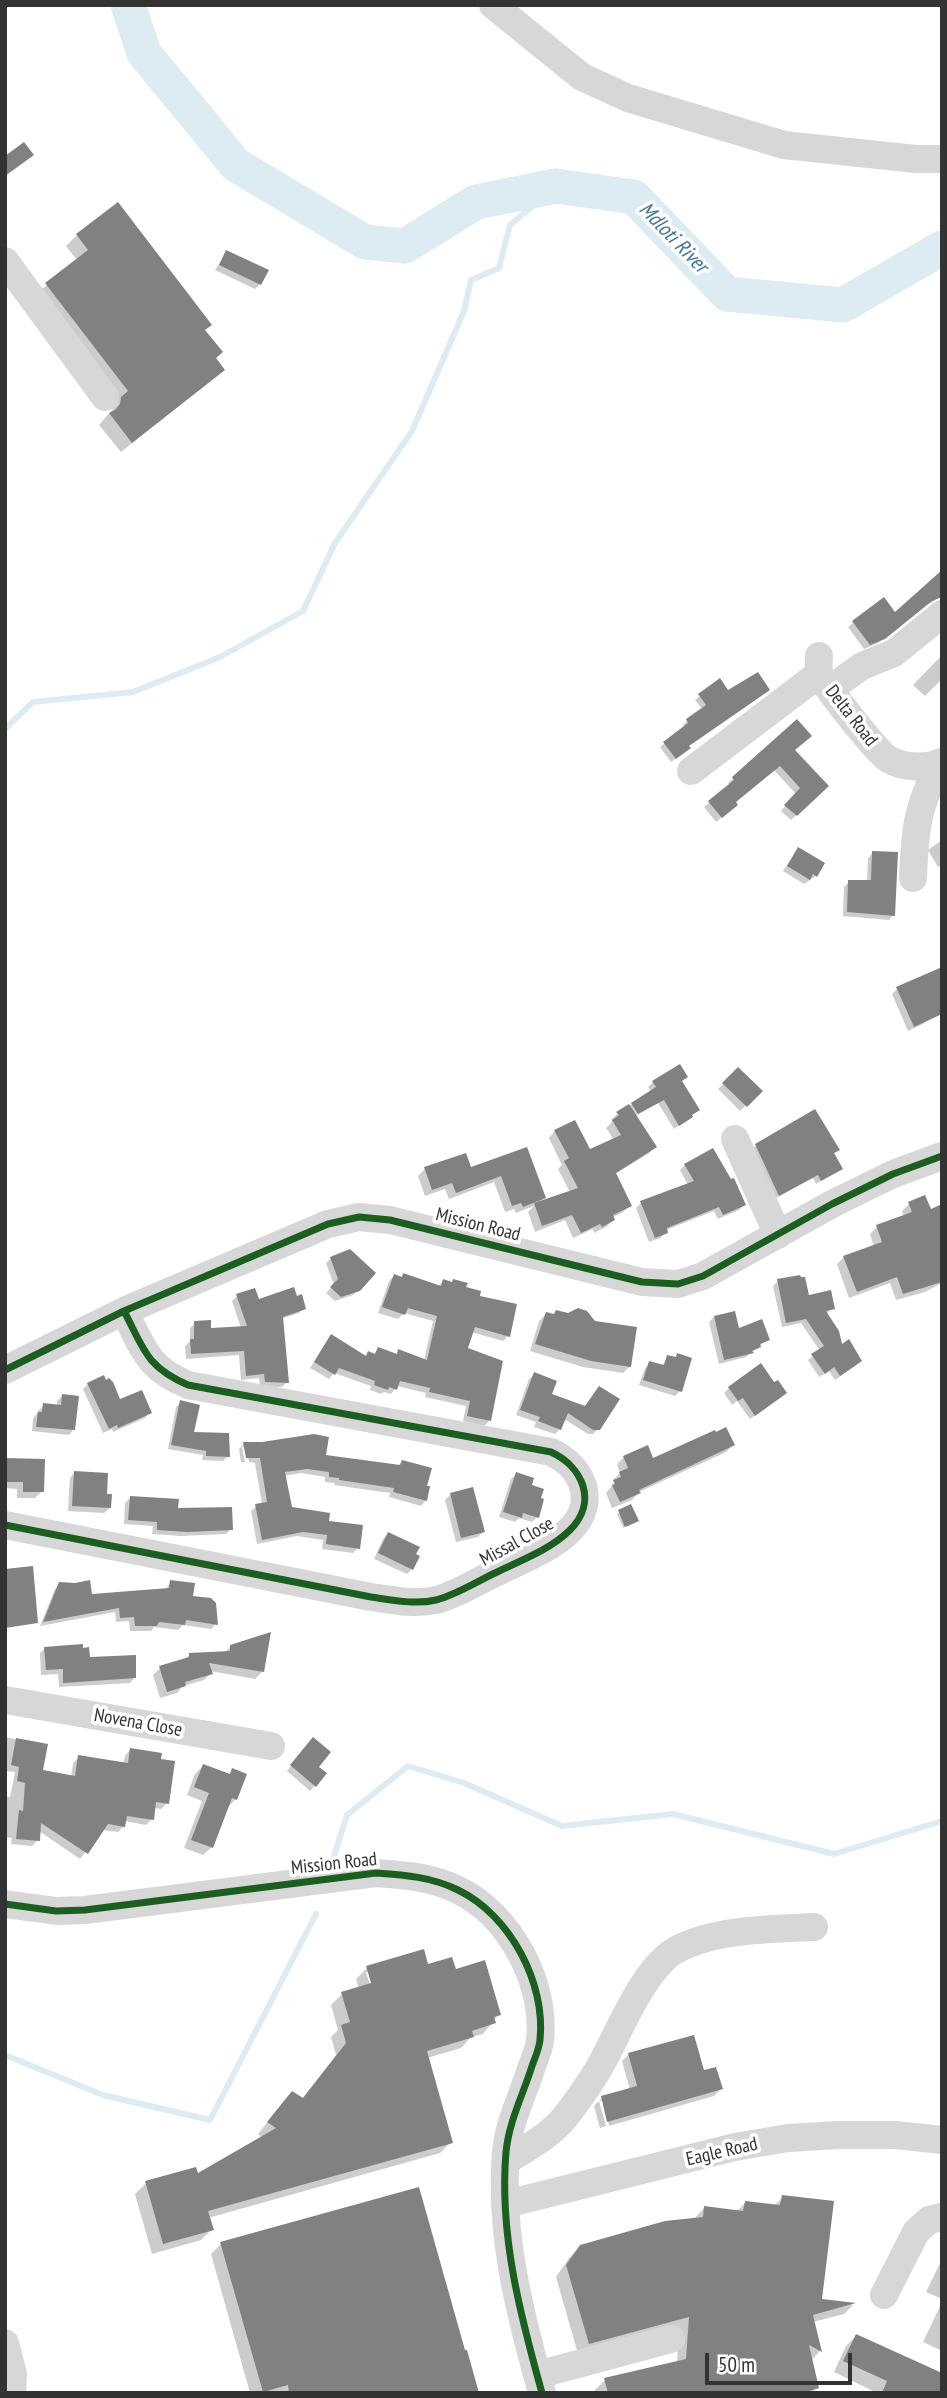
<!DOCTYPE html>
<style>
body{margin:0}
#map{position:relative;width:947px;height:2398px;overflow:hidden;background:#fff;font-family:"PT Sans Narrow",sans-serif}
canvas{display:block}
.frame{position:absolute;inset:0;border:7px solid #333;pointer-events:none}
.scale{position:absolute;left:705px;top:2353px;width:147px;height:32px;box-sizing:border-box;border:4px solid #333;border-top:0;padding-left:9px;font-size:21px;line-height:24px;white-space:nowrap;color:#333;-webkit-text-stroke:5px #fff;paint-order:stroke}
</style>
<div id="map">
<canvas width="947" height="2398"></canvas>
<div class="frame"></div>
<div class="scale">50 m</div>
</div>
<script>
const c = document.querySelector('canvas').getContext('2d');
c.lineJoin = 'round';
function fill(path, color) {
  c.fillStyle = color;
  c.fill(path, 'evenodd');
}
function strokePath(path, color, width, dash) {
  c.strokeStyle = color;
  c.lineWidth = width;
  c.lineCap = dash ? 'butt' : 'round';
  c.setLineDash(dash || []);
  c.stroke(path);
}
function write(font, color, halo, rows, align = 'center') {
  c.font = font + ' "PT Sans Narrow",sans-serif';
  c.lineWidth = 7;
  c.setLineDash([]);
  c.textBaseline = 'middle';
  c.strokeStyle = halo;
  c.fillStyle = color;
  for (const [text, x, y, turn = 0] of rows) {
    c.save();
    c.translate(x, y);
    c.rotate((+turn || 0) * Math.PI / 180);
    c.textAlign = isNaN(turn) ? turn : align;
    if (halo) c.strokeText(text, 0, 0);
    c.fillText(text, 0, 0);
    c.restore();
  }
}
const shadow = new Path2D(`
 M77,235L204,330L214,359L223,370L121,452L99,425L118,403L35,295L77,260L66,246Z
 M227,252L260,284L255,289L215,270Z
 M942,595L933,602L924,606L878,643L864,649L848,627L883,600L894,615Z
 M942,655V679L925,696L913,685Z
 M720,681L685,752L671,762L660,747L685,727L683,725L687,721L703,710L695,700Z
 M793,751L827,786L791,820L781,811L796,794L774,770L734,803L731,810L716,822L704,807L730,785L728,783L733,778Z
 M942,840V865L938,867L928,850Z
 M798,849L816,876L804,884L783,871Z
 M873,853L893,915L889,920L843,916L844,887L849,882H867L868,858Z
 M897,989L928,1019L923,1024L908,1031L892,994Z
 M738,1069L760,1091L740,1111L718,1089Z
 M686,1077L681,1082L691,1117L674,1129L658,1103L635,1116L655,1147L648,1154L615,1174L630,1205L623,1212L612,1218L613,1220L606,1227L594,1233L593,1229L573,1238L565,1220L535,1232L528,1212L534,1206L516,1213L514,1209L505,1212L494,1182L449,1199L445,1189L425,1196L418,1176L425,1169H470L526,1149L544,1198L538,1204L570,1192L558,1169L562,1165L549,1138L555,1131L589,1152L614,1140L606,1128L612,1122L611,1120L618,1113L651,1092L648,1087L653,1082Z
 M756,1145L837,1150L833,1154L841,1169L816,1184L813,1178L774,1199L752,1150Z
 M685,1165L744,1205L739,1210L718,1219L714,1211L666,1230L661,1238L649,1242L636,1208L641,1203L688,1185L680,1170Z
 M909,1204L930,1211L942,1206V1283L925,1292L896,1300L890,1283L849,1298L837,1264L844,1257L874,1247L870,1234L877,1227L904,1217L902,1211Z
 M331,1258L374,1273L353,1295L335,1301L326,1293L334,1285L326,1263Z
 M404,1275L438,1287L443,1281L450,1284L453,1281L478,1297L508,1336L503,1341L471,1332L466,1349L501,1362L489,1421L484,1426L463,1421L466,1406L425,1397L426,1393L397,1386L391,1394L384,1392L381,1394L370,1390L371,1386L334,1373L329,1379L310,1368L331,1336L365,1357L368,1353L373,1355L378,1349L395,1355L399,1351L424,1360L433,1321L404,1313L398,1319L378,1313L389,1281L394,1276L400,1278Z
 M778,1281L833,1308L826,1314L841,1347L860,1361L855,1366L835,1380L829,1371L819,1377L808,1360L820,1351L801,1323L782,1327L773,1286Z
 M237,1296L257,1302L296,1298L304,1308L299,1313L281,1319L287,1382L282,1387H260L259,1378L241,1380L239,1355L186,1359L185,1346L190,1341V1328L195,1323L209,1330L241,1328L232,1301Z
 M546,1314L630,1366L623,1373L583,1367L530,1351L539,1321Z
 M714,1317L738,1330L768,1339L746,1357L719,1364L709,1322Z
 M678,1355L680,1391L675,1396L639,1385L645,1368L650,1363L662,1366L668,1357L674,1359Z
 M535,1374L550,1395L584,1408L599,1388L598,1429L593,1434H588L564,1419L560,1429L555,1434L534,1427L536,1422L516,1415L529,1379Z
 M88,1384L120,1402L150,1412L145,1418L113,1432L112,1429L103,1433L83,1389Z
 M774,1385L785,1393L750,1419L737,1401L732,1405L724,1393L729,1388Z
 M62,1396L74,1429L69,1435L32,1431L33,1419L39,1410L44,1405L57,1406V1401Z
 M181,1402L192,1433L228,1456L223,1461L202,1460L203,1455L168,1449L176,1407Z
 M244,1444L398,1466L402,1462L425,1487L426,1500L421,1506L389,1497L390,1493L334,1485L335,1483L325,1482V1477L301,1473L284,1476L290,1509L327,1523L358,1548L353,1553L322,1549L323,1540L297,1536L257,1544L251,1511L256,1506L262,1504L255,1463L249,1462L246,1447H242L245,1462H241L239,1449Z
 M733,1445L726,1452L639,1492L632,1500L612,1508L606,1493L614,1483L613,1480L620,1473L617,1464L624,1457L653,1460Z
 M5,1459L42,1491L35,1498H17V1489L5,1488Z
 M75,1472L105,1495L110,1508L104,1513L68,1511L70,1478Z
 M516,1474L530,1486L538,1499L537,1517L532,1522L519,1518L515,1522L499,1517L511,1479Z
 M451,1494L483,1532L478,1537L456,1542L445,1500Z
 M130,1498L176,1510L231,1529L226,1534L181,1536L152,1534L153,1526L124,1524L125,1503Z
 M630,1507L635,1523L623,1528L617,1514Z
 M388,1534L412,1569L407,1574L374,1559L383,1539Z
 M171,1582L191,1598L216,1624L211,1629L183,1625L178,1630L154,1627L151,1631H130L129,1621L116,1622L115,1612L40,1626L55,1589L60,1584L91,1596L165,1590Z
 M231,1646L262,1672L255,1679L210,1671L211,1673L204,1680L183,1686L177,1693L160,1698L153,1675L160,1668L184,1661L190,1654L224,1653Z
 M45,1648L88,1659L135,1677L130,1683L59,1687L58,1674L41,1675L40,1653Z
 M5,1737L46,1746L41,1771L71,1777L73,1763L79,1757L123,1764L125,1756L130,1750L167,1803L161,1809L153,1808L152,1819L146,1825L124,1821V1826L118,1832L103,1830L80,1859L39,1831L38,1840L32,1846L11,1844L12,1838L5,1837V1796L10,1797L15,1772L5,1771Z
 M308,1745L317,1767L325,1774L310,1791L287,1771Z
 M203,1766L228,1775L233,1770L236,1799L228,1807L212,1847L203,1855L184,1848L202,1801L187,1795L195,1774Z
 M427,1966L455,1971L499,2014L483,2034L471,2037L461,2048L427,2058L451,2142L440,2153L208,2218L212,2229L201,2240L152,2254L135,2194L146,2183L197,2175L263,2138L258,2134L282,2104L292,2093L302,2099L336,2055L331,2037L338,2030L331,2005L342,1994L359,1989L356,1979L367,1968ZM366,1972H370L372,1992Z
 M629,2054L703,2072L721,2089L714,2096L609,2126L603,2101H599L606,2126L600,2128L594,2106L601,2099L630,2090L622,2061Z
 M783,2197L820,2300L853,2305L844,2314L813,2322L820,2351L811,2361L817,2387L812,2393H595L594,2391L605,2380L677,2363L679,2327L578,2354L556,2277L569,2258L581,2246L694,2219L704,2208L736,2212L746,2202L774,2206Z
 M221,2244L477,2393H250L211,2254Z
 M942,2259V2299L926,2292Z
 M942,2302V2351L923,2342Z
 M856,2336L942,2393H877L834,2372L846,2346Z`);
const stream = new Path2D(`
 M5,729L33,702L133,692L220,657L303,611L335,543L412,431L464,311L471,280L499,268L510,225L556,186
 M334,1856L347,1815L408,1766L464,1783L562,1826L673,1814L834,1854L942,1821
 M5,2055L103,2095L210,2120L316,1914`);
const river = new Path2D(`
 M128,5L144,53L236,165L365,242L405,246L476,202L556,186L634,197L727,294L843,305L942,248`);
const building = new Path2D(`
 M24,142L34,155L5,176V156Z
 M118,202L212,325L205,330L223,352L216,358L225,370L132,443L109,413L115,410L120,404L121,397L128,391L45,283L88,250L76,234Z
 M226,250L269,270L261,285L219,265Z
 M942,570V597L932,601L885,639L870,645L852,621L884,597L895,612Z
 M758,672L770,690L689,746L691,748L676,759L663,742L688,723L686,719L706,705L698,694L720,678L728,690Z
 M797,719L812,736L795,750L829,786L797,816L784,805L800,788L780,766L736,802L738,805L722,818L708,801L734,780L732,777Z
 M798,847L825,863L817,877L813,874L810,880L787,866Z
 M872,851L898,852L895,916L847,912L848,880H871Z
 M942,967V1014L914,1027L896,987Z
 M680,1064L688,1077L682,1081L700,1110L692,1115L693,1117L679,1126L664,1100L638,1114L631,1103L656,1087L652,1081Z
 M738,1067L763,1091L747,1107L722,1083Z
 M629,1104L657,1147L616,1173L632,1206L613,1215L615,1220L602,1227L600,1224L581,1233L572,1215L542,1226L534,1203L578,1188L564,1161L569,1158L554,1130L575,1120L590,1149L621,1135L612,1120L619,1115L616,1112Z
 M815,1109L840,1150L834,1153L843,1169L821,1181L818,1175L779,1196L755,1144Z
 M527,1147L546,1198L523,1207L521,1203L512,1206L501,1176L456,1193L452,1183L432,1190L424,1167L466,1153L471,1167Z
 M713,1148L731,1179L734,1178L746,1205L723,1215L719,1207L667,1228L668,1233L655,1238L640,1201L694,1181L684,1164Z
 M925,1195L931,1209L942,1204V1282L903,1294L897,1277L857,1292L843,1256L882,1242L876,1225L912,1212L908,1202Z
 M350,1249L376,1273L360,1291L341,1297L330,1287L338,1279L330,1257Z
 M403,1273L441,1286L443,1279L452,1282L453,1279L468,1283L466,1287L481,1291L480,1296L517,1304L510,1337L475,1327L468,1348L503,1361L491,1421L467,1416L470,1401L429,1392L430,1388L400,1381L397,1390L389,1387L388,1390L374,1385L375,1381L339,1368L335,1375L314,1362L331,1334L366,1356L368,1351L375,1354L378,1347L397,1354L398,1349L427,1360L437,1316L408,1308L405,1315L382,1307L394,1274L402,1277Z
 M800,1275L801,1277H805L809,1295L831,1290L835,1309L826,1311L839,1331L842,1344L849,1339L862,1361L840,1376L834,1367L825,1374L811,1354L824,1346L806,1319L786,1323L777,1279Z
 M294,1287L297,1296L302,1294L306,1309L283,1317L289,1383L265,1382L264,1374L246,1376L244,1351L191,1354L190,1339H194V1321L211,1320V1328L247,1326L236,1294L255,1288L259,1299Z
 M578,1308L587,1311L595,1321L637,1327L631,1367L591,1361L535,1344L546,1312L554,1314L556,1310L568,1313Z
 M735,1311L739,1328L762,1319L770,1340L760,1344L761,1347L752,1351L754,1353L724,1360L714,1316Z
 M677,1353L692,1358L682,1392L643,1380L649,1361L664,1365L667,1355L676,1357Z
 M761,1363L774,1382L778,1380L787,1393L755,1416L743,1398L738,1401L728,1387Z
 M534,1372L557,1381L552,1394L585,1406L599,1386L620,1399L600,1430H593L568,1413L561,1430L538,1421L540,1417L520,1410Z
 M104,1375L106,1380L109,1378L113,1382L120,1399L142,1390L152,1413L118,1428L117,1425L109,1429L87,1383Z
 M62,1394L79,1396L75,1430L36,1427L38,1412H42L43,1403L61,1405Z
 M180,1400L200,1405L194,1432L229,1433L230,1457L206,1456V1451L171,1445Z
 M726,1427L735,1445L639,1490L641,1493L620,1502L612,1485L615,1484L613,1480L621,1477L619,1472L628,1468L623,1456L648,1445L653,1458L715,1430L716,1432Z
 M314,1434L329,1437L326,1455L400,1465L402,1460L432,1468L427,1486H430L427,1501L393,1492L394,1488L339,1480V1478L329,1477V1472L307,1469L285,1472L292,1507L330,1513L329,1521L363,1525L360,1549L326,1544L327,1535L303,1532L262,1540L255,1504L267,1502L260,1458H246L243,1442H262Z
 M5,1458L45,1459L44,1492H23V1482H5Z
 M74,1471L108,1473L107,1494H112L111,1508L72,1506Z
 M516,1472L534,1478L532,1485L544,1489L541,1498L544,1499L539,1518L523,1513L522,1518L503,1512Z
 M473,1487L485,1532L461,1538L450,1493Z
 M130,1496L179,1499L178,1508L232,1507L233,1530L187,1532L157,1530V1522L128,1520Z
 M631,1504L639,1521L625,1527L618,1510Z
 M388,1532L420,1547L416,1554L420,1556L413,1570L378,1553Z
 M33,1566L38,1623L5,1628V1569Z
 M90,1580L92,1594L169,1588L170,1580L195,1583L193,1596L211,1598L216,1603L218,1625L186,1620L185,1625L159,1622L157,1626H135L134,1617L120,1618L119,1608L43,1622L59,1582L75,1583Z
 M271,1632L264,1672L209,1663L213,1674L185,1682L186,1686L167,1692L159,1666L189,1657V1653L230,1651V1645Z
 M83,1644V1648L89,1647L90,1657L136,1655V1678L63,1683V1669L46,1670L44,1647Z
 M313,1737L331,1752L319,1767L327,1773L316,1787L290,1765Z
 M16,1738L48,1744L43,1770L75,1776L78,1755L128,1763L130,1748L162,1753L161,1759L175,1761L169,1804L156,1802L154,1820L127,1816L125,1827L108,1824L88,1854L41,1823L40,1841L16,1839L19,1810L23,1811L25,1783L17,1781L19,1767L11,1765Z
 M203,1764L230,1774L232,1768L247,1774L237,1800L232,1798L213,1848L191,1840L209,1793L194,1787Z
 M424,1949L428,1964L452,1957L456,1969L485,1960L501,2015L494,2017L496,2023L472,2031L474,2037L427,2051L453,2143L208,2211L214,2230L163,2244L145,2181L196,2167L198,2173L276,2128L267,2122L292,2091L303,2098L346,2043L341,2025L350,2022L341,1992L371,1983L366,1966Z
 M694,2035L704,2070L716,2067L723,2089L607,2122L601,2096L637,2086L628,2053Z
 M419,2187L465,2350H467L479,2393H289L288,2385L263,2392L220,2242Z
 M782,2195L834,2201L822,2299L856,2303L813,2315L822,2352L809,2345L819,2388L803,2393H608L604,2378L686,2359L689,2317L589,2344L566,2265L580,2245L665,2221L703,2217L704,2206L743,2211L745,2201L780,2205Z
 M856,2334L942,2373V2393H882L887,2381L843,2361Z`);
const minor = new Path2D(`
 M493,5L582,77L628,98L784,145L916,159H942
 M5,261L105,397
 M819,656C819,661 818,668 819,673C822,683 878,753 888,759C904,768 925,769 942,762
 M830,689L862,666L894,653L942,614
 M691,771L819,674
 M913,878C915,828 917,809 939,764
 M735,1139L778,1235
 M5,1370L124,1311L328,1224L359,1217L390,1220L642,1282L678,1284L703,1276L832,1204L893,1174L942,1156
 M5,1525L371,1597C392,1600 415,1605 436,1600C456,1595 476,1582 495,1573C519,1561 550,1550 570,1530C598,1502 583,1467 551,1452L188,1385C146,1367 144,1349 124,1311
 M5,1700L271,1746
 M5,1904L56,1911L85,1910L376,1873C405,1875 432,1877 458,1890C510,1915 546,1983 540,2040C539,2049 535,2058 532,2066C523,2095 509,2121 506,2152C499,2234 520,2314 542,2393
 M506,2161C527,2148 550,2136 566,2116C579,2099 594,2078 604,2059C621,2027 646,1965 678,1949C716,1929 772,1929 814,1927
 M506,2204L735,2147L788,2138L839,2135H896L942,2140
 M884,2295L916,2232L929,2220L942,2217
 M5,2343L13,2374L12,2393
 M537,2375L671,2339`);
const cycleway = new Path2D(`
 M5,1370L124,1311L328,1224L359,1217L390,1220L642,1282L678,1284L703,1276L832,1204L893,1174L942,1156
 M5,1525L371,1597C392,1600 415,1605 436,1600C456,1595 476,1582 495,1573C519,1561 550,1550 570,1530C598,1502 583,1467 551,1452L188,1385C146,1367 144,1349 124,1311
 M5,1904L56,1911L85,1910L376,1873C405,1875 432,1877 458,1890C510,1915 546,1983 540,2040C539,2049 535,2058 532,2066C523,2095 509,2121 506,2152C499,2234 520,2314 542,2393`);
const streetNames = [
 ["Delta Road",851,716,52],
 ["Mission Road",478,1225,14],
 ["Missal Close",517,1542,-29],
 ["Novena Close",138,1723,10],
 ["Mission Road",334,1864,-6],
 ["Eagle Road",722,2152,-13]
];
const waterNames = [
 ["Mdloti River",673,238,46]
];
fill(shadow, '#0003');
strokePath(stream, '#ddebf3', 6);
strokePath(river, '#ddebf3', 35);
fill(building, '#818181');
strokePath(minor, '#d7d7d7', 28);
strokePath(cycleway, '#1b5e20', 7);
write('19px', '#333', '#fff', streetNames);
write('italic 21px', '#3f7597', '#fff', waterNames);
</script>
